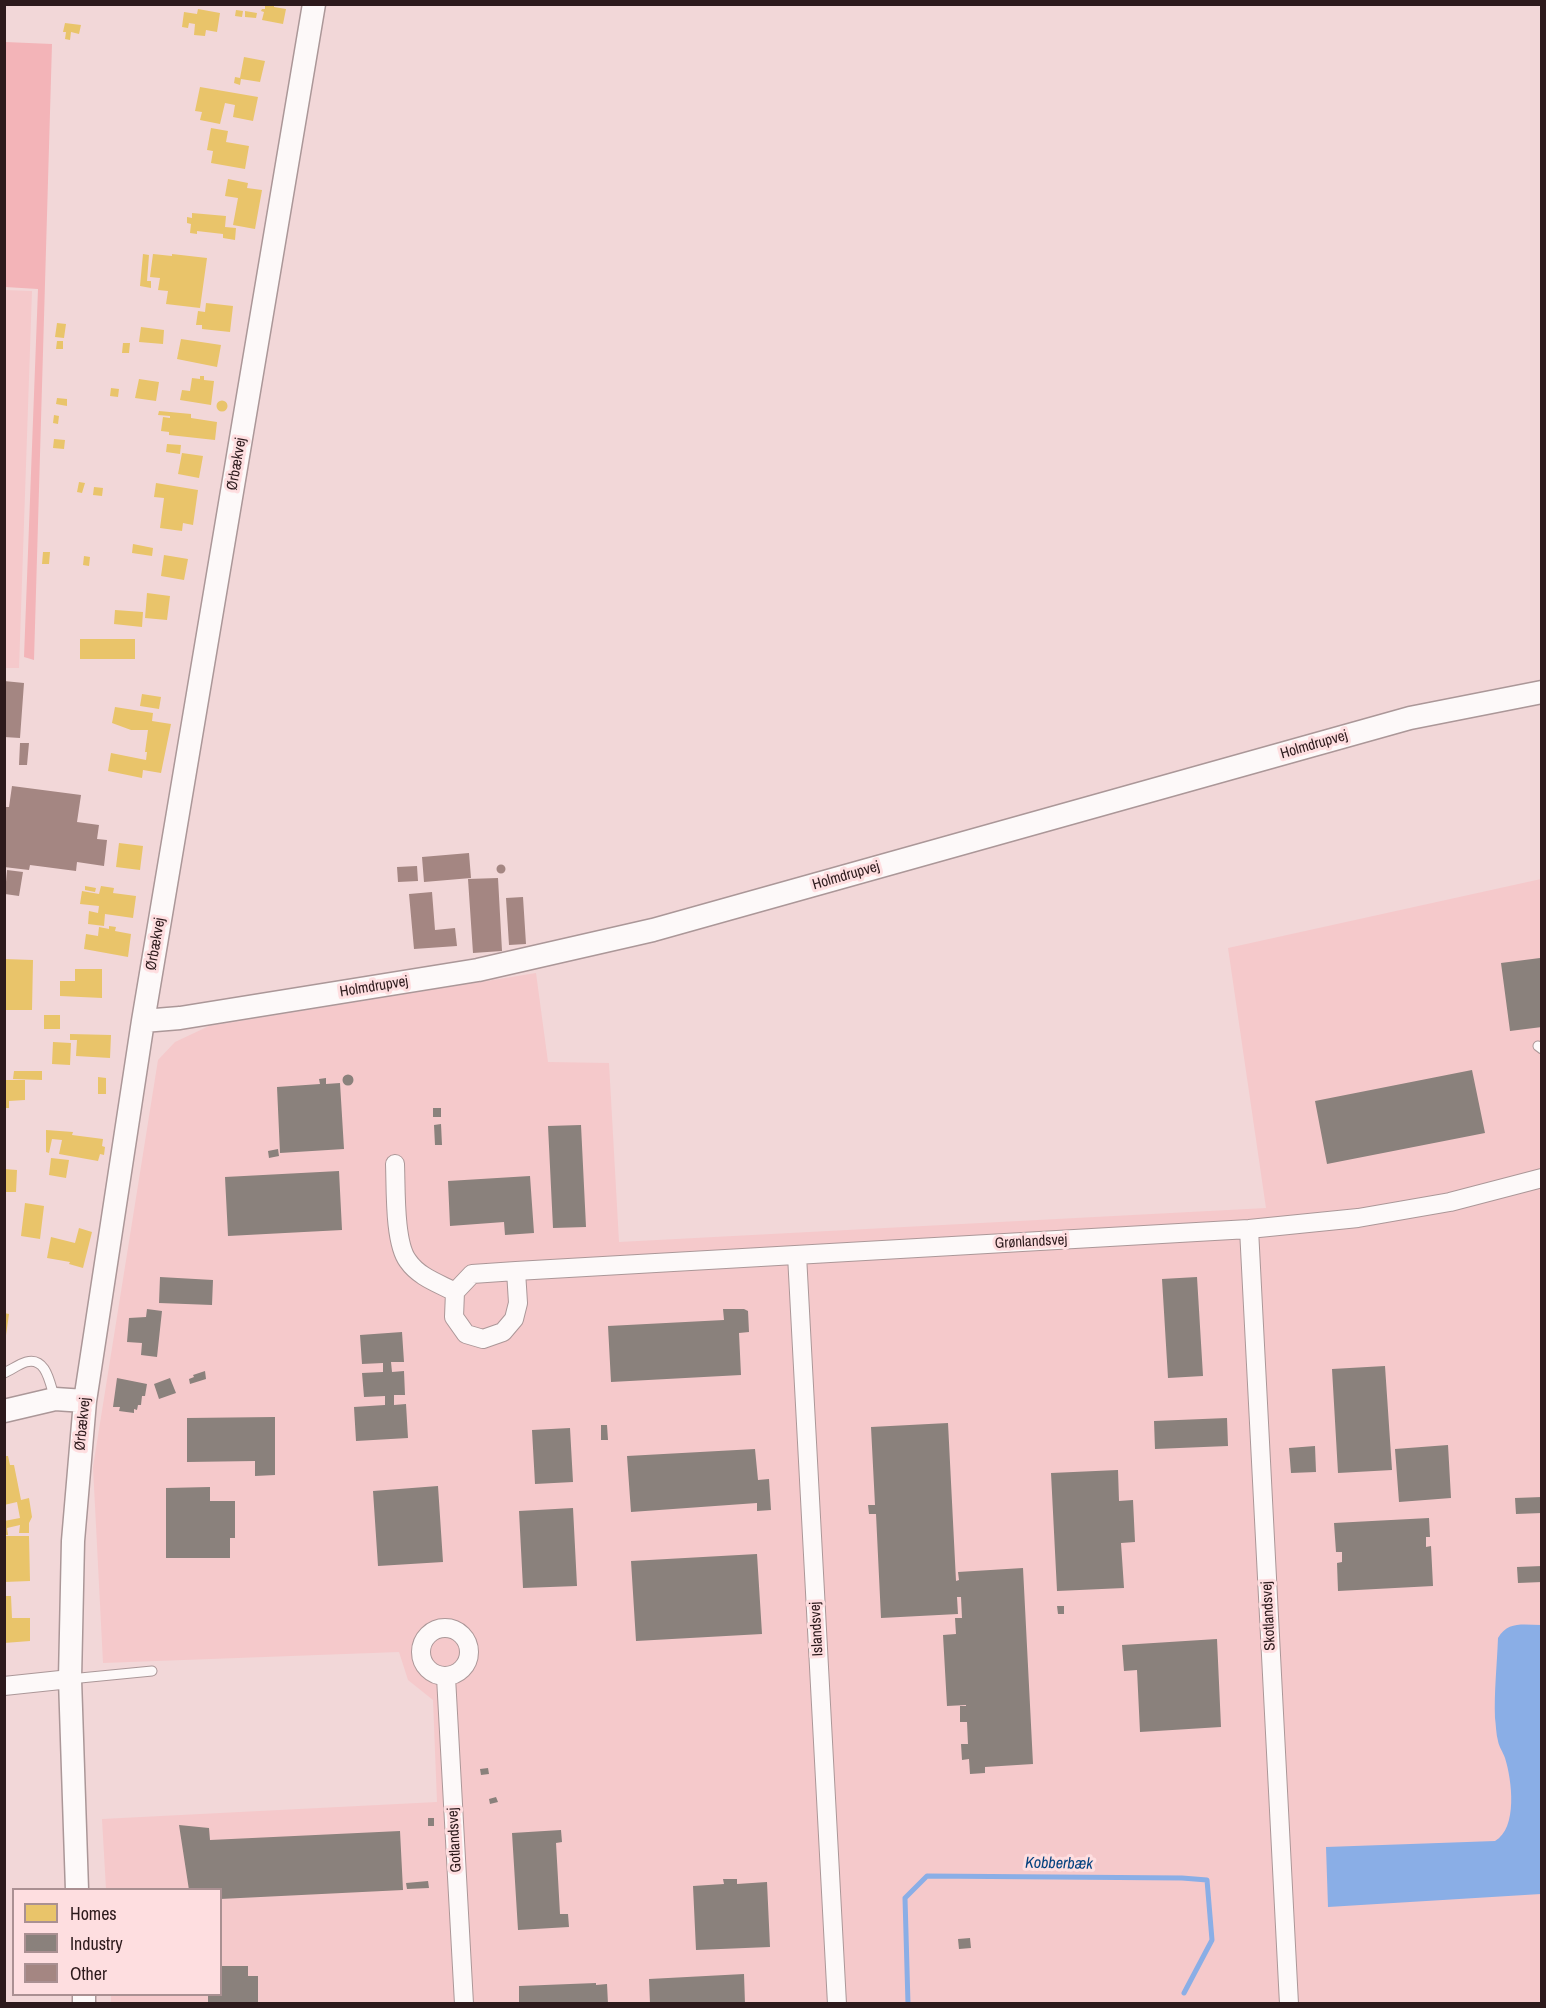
<!DOCTYPE html>
<meta charset="utf-8">
<style>
body{margin:0}
#map{position:relative;width:1546px;height:2008px;overflow:hidden;background:#f2d7d8;font-family:"Archivo Narrow",sans-serif}
canvas{display:block}
.frame{position:absolute;inset:0;border:6px solid #2d1a1c;pointer-events:none}
.legend{position:absolute;left:12px;top:1888px;width:210px;height:108px;box-sizing:border-box;background:#fedee0;border:2px solid #aa9092;margin:0;padding:8px 10px;list-style:none;font-size:18px;color:#2d1a1c}
.legend li{display:flex;align-items:center;gap:12px;height:30px}
.legend b{width:30px;border:2px solid #aa9092}
</style>
<div id="map">
<canvas width="1546" height="2008"></canvas>
<div class="frame"></div>
<ul class="legend">
<li><b style="height:16px;background:#e9c46a"></b>Homes</li>
<li><b style="height:16px;background:#8a817c"></b>Industry</li>
<li><b style="height:16px;background:#a48682"></b>Other</li>
</ul>
</div>
<script>
const c = document.querySelector('canvas').getContext('2d');
c.lineJoin = 'round';
function fill(path, color) {
  c.fillStyle = color;
  c.fill(path, 'evenodd');
}
function strokePath(path, color, width, dash) {
  c.strokeStyle = color;
  c.lineWidth = width;
  c.lineCap = dash ? 'butt' : 'round';
  c.setLineDash(dash || []);
  c.stroke(path);
}
function write(font, color, halo, rows, align = 'center') {
  c.font = font + ' "Archivo Narrow",sans-serif';
  c.lineWidth = 6;
  c.setLineDash([]);
  c.textBaseline = 'middle';
  c.strokeStyle = halo;
  c.fillStyle = color;
  for (const [text, x, y, turn = 0] of rows) {
    c.save();
    c.translate(x, y);
    c.rotate((+turn || 0) * Math.PI / 180);
    c.textAlign = isNaN(turn) ? turn : align;
    if (halo) c.strokeText(text, 0, 0);
    c.fillText(text, 0, 0);
    c.restore();
  }
}
const built = new Path2D(`
 M5,290L32,291L19,668H4Z
 M1541,879V2003H111V1995L220,1994V1890L106,1889L102,1819L437,1802L433,1700L408,1680L399,1652L103,1663L93,1467L158,1060L175,1042L209,1026L536,973L548,1062L609,1063L619,1242L1266,1208L1228,948Z`);
const green = new Path2D(`
 M5,42L52,44L34,660L24,657L38,289L5,287Z`);
const water = new Path2D(`
 M1541,1625V1894L1328,1907L1326,1847L1495,1841C1518,1828 1512,1780 1505,1758C1503,1752 1499,1747 1498,1741C1496,1734 1496,1725 1495,1718C1494,1692 1497,1665 1498,1638C1508,1621 1523,1625 1541,1625Z`);
const homes = new Path2D(`
 M265,4H274V7L286,9L283,24L262,20L264,12L261,11L262,9H265Z
 M198,9L220,13L217,32L206,30L205,36L194,35L195,24L189,23L188,28L182,27L184,12L197,14Z
 M236,10L243,11L242,17L235,16Z
 M245,11L257,13L256,18L245,17Z
 M65,23L81,25L79,34L71,32L70,40L65,39L66,32H63Z
 M244,57L265,61L260,82L241,79L240,85L234,83L235,77L240,78Z
 M200,87L258,97L253,121L233,117L235,105L225,103L220,124L200,120L202,112L195,111Z
 M211,128L228,131L226,142L249,146L245,169L211,163L213,151L207,150Z
 M228,179L248,183L247,188L262,190L255,229L233,225L238,198L225,196Z
 M192,213L226,216L225,227L236,228L235,240L223,238V234L197,231V234L190,233L191,224L187,223V217L192,218Z
 M143,254L149,255L147,281H151V288L140,286Z
 M153,254L172,256V254L207,258L200,308L166,304L168,291L158,290L160,278L150,277Z
 M206,303L233,306L230,332L202,329V325H196L198,311L205,312Z
 M57,323L66,324L64,338L55,337Z
 M141,327L164,330L163,344L139,342Z
 M181,339L221,345L217,367L177,359Z
 M57,341H63V349H56Z
 M123,343H130L129,353H122Z
 M200,376H204V380L214,381L211,405L180,400L182,390L190,391L192,378L200,379Z
 M139,379L159,382L156,401L135,398Z
 M111,388L119,389L118,397L110,396Z
 M57,398L67,399V406L56,404Z
 M216.5 406a5.5 5.5 0 1 1 11 0a5.5 5.5 0 1 1-11 0Z
 M159,411L191,414V418L217,422L215,440L169,435V432L161,431L163,417L170,418V416L158,415Z
 M54,415L59,416L58,424L53,423Z
 M54,439L65,440L64,449L53,448Z
 M167,444L181,445L180,454L166,452Z
 M182,453L203,456L199,478L178,474Z
 M79,482L85,483L82,493L77,492Z
 M156,483L198,490L193,525L183,523L182,531L160,528L164,498L154,497Z
 M94,487L103,488L102,496L93,495Z
 M133,544L153,548L152,556L132,553Z
 M43,552H50L49,564H42Z
 M164,555L188,559L184,580L161,576Z
 M84,556L90,557L89,566L83,565Z
 M147,593L170,596L167,620L145,618Z
 M115,610L143,612L142,627L114,624Z
 M80,639H135V659H80Z
 M142,694L161,697L159,709L140,706Z
 M115,707L153,713L152,721L171,724L161,773L143,770L142,778L108,771L111,753L146,760L147,752H145L148,730H131L112,723Z
 M119,843L143,846L140,870L116,867Z
 M85,886L96,888L95,892L85,890Z
 M101,886L114,888L113,893L136,896L133,918L105,914L104,926L88,924L89,911L98,913L99,906L80,904L82,891L99,894Z
 M109,926L116,927L115,931L131,934L128,957L84,949L86,934L98,936L99,927L109,929Z
 M4,959L33,960L32,1010H6Z
 M75,969H102V998L60,996V981H75Z
 M44,1015H60V1029H44Z
 M70,1034L111,1035L110,1058L76,1056L77,1040H70Z
 M53,1042L71,1043L70,1065L52,1064Z
 M14,1071H42V1080L13,1079Z
 M98,1077L106,1078V1094H98Z
 M4,1080H25V1100L9,1101V1108H4Z
 M46,1130L73,1132L72,1135L103,1139L102,1146L105,1147L104,1155L100,1154L98,1161L59,1154L62,1140L52,1139L49,1153L46,1152Z
 M51,1158L69,1160L66,1178L49,1175Z
 M4,1169L17,1170L16,1192H4Z
 M25,1203L44,1206L40,1239L21,1236Z
 M79,1228L92,1232L83,1268L69,1264L70,1262L47,1258L51,1237L75,1243Z
 M4,1313L9,1314L6,1335H4Z
 M4,1456H8L10,1465H14L21,1500L29,1498L32,1517L29,1523V1533H19L20,1525L7,1528L8,1535H4V1521L20,1518L17,1502L4,1505Z
 M4,1536H29L30,1581L4,1582Z
 M4,1596H11L12,1618H30V1641L4,1643Z`);
const industry = new Path2D(`
 M1540,958L1542,1027L1510,1031L1501,963Z
 M1472,1070L1485,1133L1327,1164L1315,1101Z
 M342.5 1080a5.5 5.5 0 1 1 11 0a5.5 5.5 0 1 1-11 0Z
 M326,1078V1084L340,1083L344,1149L280,1153L277,1087L320,1084L319,1079Z
 M433,1108H441V1117H433Z
 M441,1124L442,1145H435L434,1125Z
 M581,1125L586,1227L553,1228L548,1126Z
 M278,1149L279,1156L269,1158L268,1151Z
 M339,1171L342,1230L228,1236L225,1177Z
 M530,1176L534,1233L505,1235L504,1222L450,1226L448,1181Z
 M160,1277L213,1280L212,1305L159,1303Z
 M1197,1277L1203,1376L1168,1378L1162,1279Z
 M147,1309L162,1311L157,1357L141,1355L142,1343L127,1342L129,1318L146,1317Z
 M723,1309H744L748,1311L749,1332L739,1333L741,1375L611,1382L608,1326L724,1320Z
 M402,1332L404,1362H391L392,1372L404,1371L405,1395H394V1405L406,1404L408,1438L356,1441L354,1407L385,1405V1396L364,1397L362,1373L383,1372V1363L362,1364L360,1335Z
 M1385,1366L1392,1470L1338,1473L1332,1369Z
 M205,1371L206,1379L190,1384L189,1379L194,1377L193,1375Z
 M117,1378L147,1384L145,1396H142L141,1405H138L137,1410L134,1409V1413L119,1411L120,1407H113Z
 M170,1378L176,1393L159,1399L154,1384Z
 M275,1417V1475L255,1476V1461L187,1462V1418Z
 M1227,1418L1228,1446L1155,1449L1154,1421Z
 M948,1423L956,1581L959,1580L958,1572L1023,1568L1033,1764L985,1767V1773L970,1774L969,1759L962,1760L961,1744H968L967,1722H960V1706H966V1705L947,1706L943,1635L956,1634L955,1618H962L961,1597H957L958,1614L881,1618L876,1514H869L868,1505H875L871,1427Z
 M601,1425H607L608,1440H601Z
 M570,1428L573,1482L535,1484L532,1430Z
 M1448,1445L1451,1498L1399,1502L1395,1449Z
 M1315,1446L1316,1472L1291,1473L1289,1448Z
 M755,1449L758,1480L769,1479L771,1510L757,1511V1503L631,1512L627,1456Z
 M1118,1470L1119,1501L1133,1500L1135,1542L1121,1543L1124,1588L1057,1591L1051,1473Z
 M438,1486L443,1562L378,1566L373,1491Z
 M210,1487V1501H235V1538H230V1558H166V1488Z
 M1542,1497V1513L1516,1514L1515,1498Z
 M573,1508L577,1586L523,1588L519,1511Z
 M1429,1518L1430,1537H1426V1547L1431,1546L1433,1586L1338,1591L1337,1563L1342,1562V1552H1336L1334,1523Z
 M757,1554L762,1634L636,1641L631,1561Z
 M1542,1566V1582L1518,1583L1517,1567Z
 M1057,1606H1064V1614H1058Z
 M1217,1639L1221,1727L1140,1732L1137,1670L1124,1671L1122,1645Z
 M488,1768L489,1774L481,1775L480,1769Z
 M496,1797L498,1802L490,1804L489,1799Z
 M428,1818H434V1826H428Z
 M179,1825L209,1828L210,1840L400,1831L403,1890L220,1899V1890H189Z
 M561,1830L562,1842L556,1843L560,1914H568L569,1927L518,1930L512,1833Z
 M723,1879H737V1884L767,1882L770,1947L696,1950L693,1886L724,1884Z
 M428,1881L429,1888L407,1889L406,1883Z
 M970,1938L971,1948L959,1949L958,1939Z
 M220,1966H248V1976H258V2002L208,2004V1994H220Z
 M744,1974L745,2004H650L649,1979Z
 M596,1983V1985L607,1984L608,2004H519V1986Z`);
const stream = new Path2D(`
 M908,2004L905,1898L927,1876L1182,1878L1207,1880L1212,1940L1184,1993`);
const building = new Path2D(`
 M4,681L24,683L20,738L4,737Z
 M20,743H29L27,765H19Z
 M12,786L81,795L77,822L99,825L97,839L107,840L104,866L77,862L76,871L30,865L29,870L4,867V807H9Z
 M469,853L471,878L424,882L422,857Z
 M496.5 869a4.5 4.5 0 1 1 9 0a4.5 4.5 0 1 1-9 0Z
 M417,866L418,881L398,882L397,867Z
 M7,870L23,872L19,896L5,894Z
 M498,878L502,951L473,953L468,879Z
 M432,892L435,930L455,928L457,946L414,949L409,894Z
 M523,897L526,944L509,945L506,898Z`);
const service = new Path2D(`
 M1538,1046L1542,1049
 M4,1373C11,1370 19,1364 26,1362C47,1356 50,1385 55,1399
 M70,1679L152,1671`);
const minor = new Path2D(`
 M395,1164C396,1187 394,1243 408,1261C419,1277 438,1283 455,1292
 M1249,1229L1289,2004
 M797,1255L837,2004
 M516,1271L518,1303L514,1319L503,1332L483,1339L466,1334L454,1317L455,1292L472,1274L516,1271L1249,1229L1358,1218L1450,1202L1542,1178
 M421 1652a24 24 0 1 1 48 0a24 24 0 1 1-48 0Z
 M446,1677L464,2004
 M4,1686L70,1679`);
const tertiary = new Path2D(`
 M143,1021L180,1018L478,970L653,930L1410,718L1542,692
 M4,1411L55,1399L85,1401
 M77,1890L70,1679L73,1541L85,1401L143,1021L314,4
 M84,1994V2004`);
const streetNames = [
 ["Ørbækvej",237,464,-80],
 ["Holmdrupvej",1314,745,-16],
 ["Holmdrupvej",846,876,-16],
 ["Ørbækvej",156,944,-80],
 ["Holmdrupvej",374,987,-9],
 ["Grønlandsvej",1031,1242,-3],
 ["Ørbækvej",83,1424,-84],
 ["Skotlandsvej",1269,1616,-93],
 ["Islandsvej",817,1629,-93],
 ["Gotlandsvej",455,1840,-93]
];
const waterNames = [
 ["Kobberbæk",1059,1864,1]
];
fill(built, '#f5c9cb');
fill(green, '#f3b4b8');
fill(water, '#8aaee6');
fill(homes, '#e9c46a');
fill(industry, '#8a817c');
strokePath(stream, '#8aaee6', 5);
fill(building, '#a48682');
strokePath(service, '#ab9798', 11);
strokePath(minor, '#ab9798', 20);
strokePath(tertiary, '#ab9798', 25);
strokePath(service, '#fdf9f9', 9);
strokePath(minor, '#fdf9f9', 18);
strokePath(tertiary, '#fdf9f9', 22);
write('15px', '#2d1a1c', '#fedee0', streetNames);
write('italic 16px', '#04417e', '#fedee0', waterNames);
</script>
